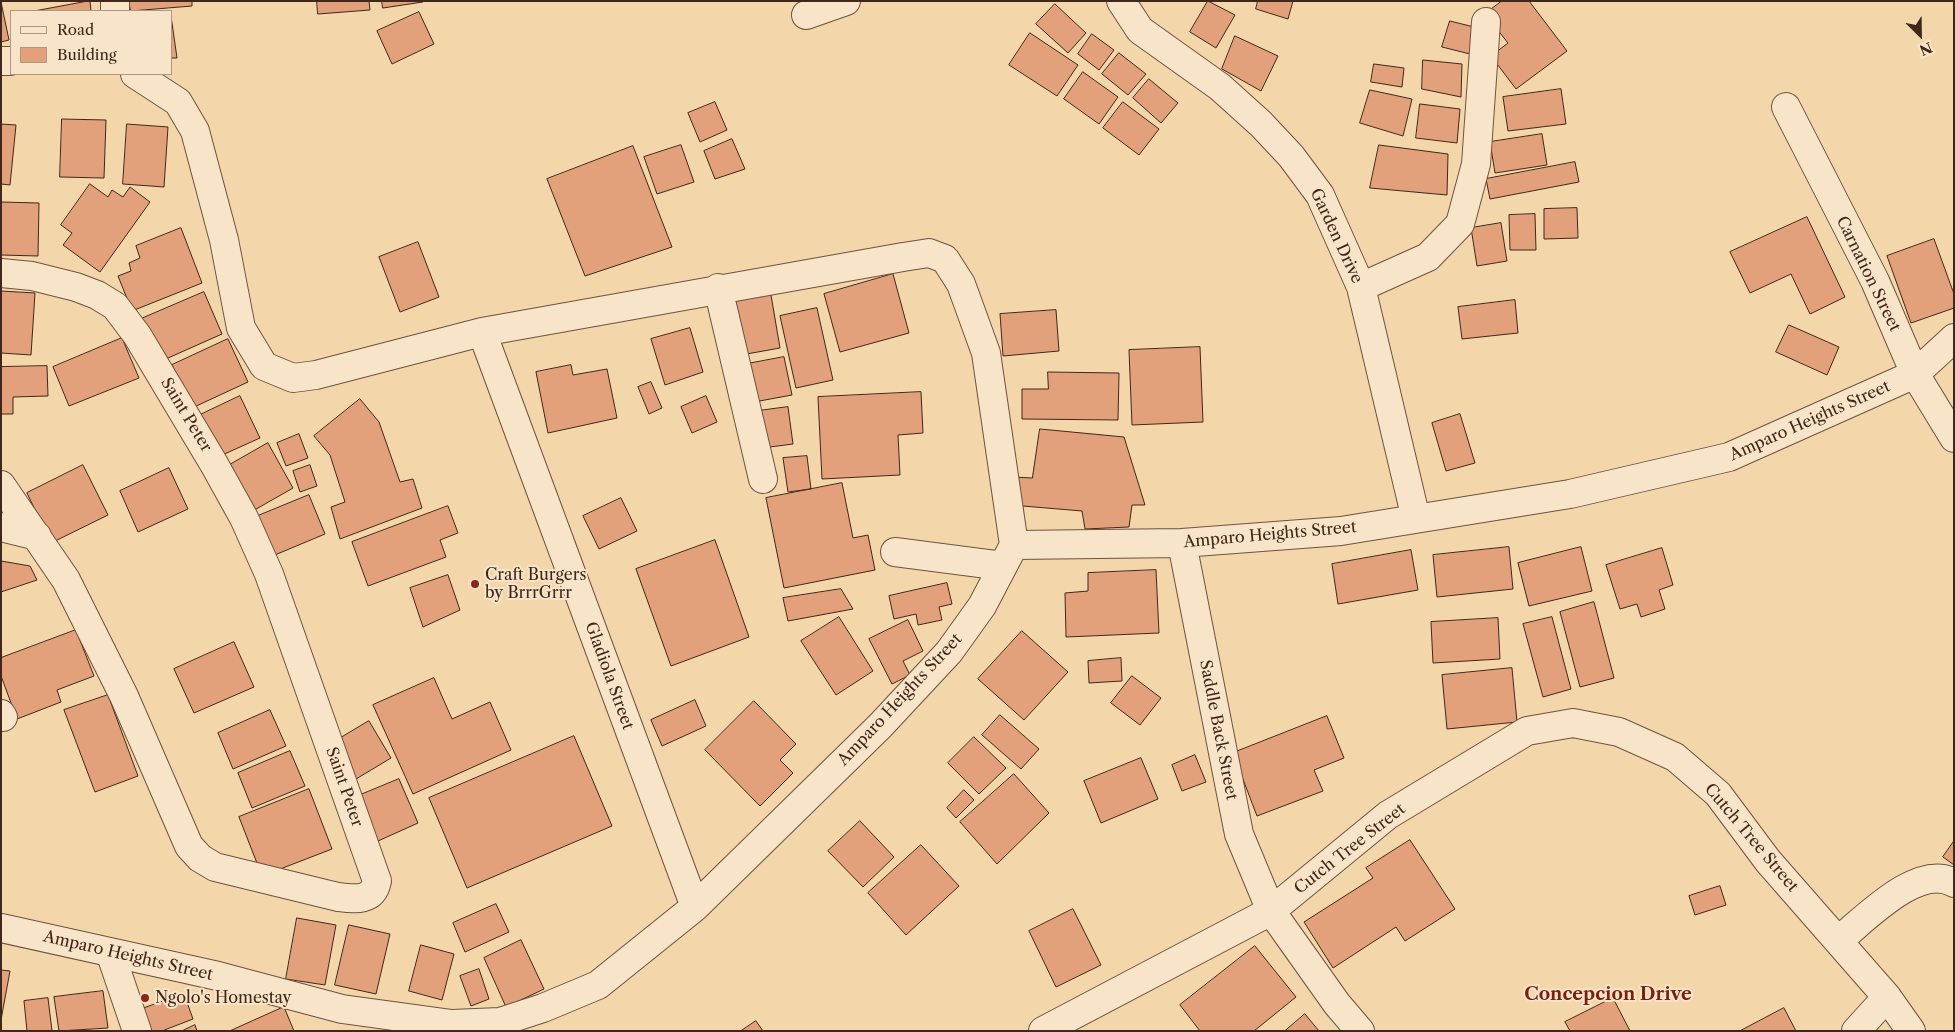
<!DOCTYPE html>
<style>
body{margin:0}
#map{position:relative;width:1955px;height:1032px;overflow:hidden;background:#f4d6ab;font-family:"Libre Caslon Text",serif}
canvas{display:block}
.frame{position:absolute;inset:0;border:2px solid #412719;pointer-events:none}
.legend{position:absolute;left:10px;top:10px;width:162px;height:65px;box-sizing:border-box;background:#f8e4c8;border:1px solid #af9882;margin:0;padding:6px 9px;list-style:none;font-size:15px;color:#412719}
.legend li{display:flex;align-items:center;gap:10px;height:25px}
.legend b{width:25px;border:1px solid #af9882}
.north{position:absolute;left:1895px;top:10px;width:50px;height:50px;-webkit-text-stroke:4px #f8e4c8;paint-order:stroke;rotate:157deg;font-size:14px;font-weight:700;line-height:20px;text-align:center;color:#412719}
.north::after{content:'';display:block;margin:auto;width:18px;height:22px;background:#412719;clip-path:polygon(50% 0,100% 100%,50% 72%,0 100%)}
</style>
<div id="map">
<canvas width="1955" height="1032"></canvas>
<div class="frame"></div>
<ul class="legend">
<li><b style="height:6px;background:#f8e4c8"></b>Road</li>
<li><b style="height:14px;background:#e2a07b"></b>Building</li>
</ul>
<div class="north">N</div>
</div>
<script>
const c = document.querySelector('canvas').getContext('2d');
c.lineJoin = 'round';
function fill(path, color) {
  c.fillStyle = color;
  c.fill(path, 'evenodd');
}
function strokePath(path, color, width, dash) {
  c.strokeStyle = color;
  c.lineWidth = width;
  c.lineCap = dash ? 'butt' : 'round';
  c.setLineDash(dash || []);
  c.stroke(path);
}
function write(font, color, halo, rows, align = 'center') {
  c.font = font + ' "Libre Caslon Text",serif';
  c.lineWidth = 4;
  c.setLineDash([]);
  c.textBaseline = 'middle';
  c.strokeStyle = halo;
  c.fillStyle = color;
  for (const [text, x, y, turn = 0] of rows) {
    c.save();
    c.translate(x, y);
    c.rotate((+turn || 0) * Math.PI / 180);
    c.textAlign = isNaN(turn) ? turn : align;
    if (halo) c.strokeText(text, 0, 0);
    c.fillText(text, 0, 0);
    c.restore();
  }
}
const building = new Path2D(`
 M90,1L91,11H34L88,1Z
 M129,1H192V6L131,11Z
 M317,1H369L370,10L318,14Z
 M382,1H423V2L383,8Z
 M1208,1L1235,15L1216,48L1190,32Z
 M1258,1H1293L1288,19L1256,9Z
 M1502,1H1529L1567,51L1516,89L1491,56L1508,43L1485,14Z
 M1,2L9,40L1,42Z
 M1055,4L1086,33L1068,53L1036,24Z
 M419,12L434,44L392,64L377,31Z
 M171,16L177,58H171Z
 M1450,21L1478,28L1470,54L1442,47Z
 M1030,33L1078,65L1057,96L1009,65Z
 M1092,34L1114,50L1099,70L1078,54Z
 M1235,36L1278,56L1261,91L1222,69Z
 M1119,53L1146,74L1128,95L1102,74Z
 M1423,60L1462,64L1461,97L1422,89Z
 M1374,64L1404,68L1402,87L1371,82Z
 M1083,72L1118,97L1099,124L1064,99Z
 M1149,79L1178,103L1161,123L1133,98Z
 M1561,89L1566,124L1508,131L1503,97Z
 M1370,90L1412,99L1403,136L1360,123Z
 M715,102L727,130L700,142L688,113Z
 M1123,102L1159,129L1139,155L1103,128Z
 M1420,104L1460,109L1457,143L1416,138Z
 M62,119L106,120L104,178L60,177Z
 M1,124L16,125L10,185L1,184Z
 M127,124L168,127L164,187L123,184Z
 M1542,134L1547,165L1495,173L1490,142Z
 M732,139L745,169L715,179L704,151Z
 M681,145L694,182L657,194L644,157Z
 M1379,145L1448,154L1447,195L1370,188Z
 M633,146L672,247L585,276L547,179Z
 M1575,162L1579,182L1490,199L1486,179Z
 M90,184L108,197L112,190L123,197L130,187L150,202L100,272L63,245L72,233L61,225Z
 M1,202L39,203L38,256L1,255Z
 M1577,208L1578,238L1544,239V209Z
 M1535,214L1536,250H1510L1509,215Z
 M1807,217L1845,297L1810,314L1791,274L1750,293L1730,252Z
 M1501,223L1507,261L1477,266L1471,228Z
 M181,228L202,283L132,311L118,276L131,271L129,263L140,258L136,246Z
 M1934,239L1954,294V308L1911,323L1887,256Z
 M418,242L439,297L400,312L379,257Z
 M893,274L909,333L840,352L824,294Z
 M1,291L35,293L31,355L1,353Z
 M204,292L222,334L159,362L141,319Z
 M771,295L780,348L741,355L732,301Z
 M1515,300L1518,333L1462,339L1458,307Z
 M817,308L833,380L796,388L780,316Z
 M1056,310L1059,351L1003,356L1000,314Z
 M1789,325L1839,347L1827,375L1776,352Z
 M690,328L703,372L665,385L651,339Z
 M122,338L139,378L69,406L53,367Z
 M228,339L248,382L192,408L172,365Z
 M1200,347L1203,422L1132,425L1129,350Z
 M784,357L792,395L754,402L747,364Z
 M571,365L573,375L607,369L617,418L548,433L536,372Z
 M47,366L48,396L13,397V414H1V367Z
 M1048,372L1119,373L1118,420L1022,419V389H1048Z
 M651,382L662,408L649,414L638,387Z
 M921,392L923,433L898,435L900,475L822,479L818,397Z
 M240,396L260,438L220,456L200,415Z
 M706,396L717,422L692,433L681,407Z
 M360,399L379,422L400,482L413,479L422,508L340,539L331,507L345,502L330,455L314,436Z
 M788,407L793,444L762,448L758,411Z
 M1460,414L1475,463L1446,471L1432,423Z
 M1040,429L1124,437L1145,505H1132L1129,527L1085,529L1082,511L1011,505L1013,477L1032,478Z
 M299,434L308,458L286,466L277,443Z
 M268,443L293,488L251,512L226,467Z
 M807,456L811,489L788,492L783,458Z
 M83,465L108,515L51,543L27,493Z
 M310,465L317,486L300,492L293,471Z
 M169,468L188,509L138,532L120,491Z
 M842,483L853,538L868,535L875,570L784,588L766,498Z
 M309,495L325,534L270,557L253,518Z
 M621,498L637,531L599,549L583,516Z
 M448,506L458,533L440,540L446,557L368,586L352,542Z
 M715,540L749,637L671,666L636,569Z
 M1509,547L1513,589L1437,597L1433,555Z
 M1581,547L1592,591L1529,606L1518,563Z
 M1662,548L1673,585L1659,590L1665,609L1641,617L1637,604L1620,609L1606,565Z
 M1411,550L1418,590L1338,604L1332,564Z
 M1,561L30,566L37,580L1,592Z
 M1156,570L1159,633L1066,637L1065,593L1088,591V573Z
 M448,575L460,610L423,627L410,588Z
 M947,583L952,604L939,607L942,620L918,625L916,614L894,619L889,596Z
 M841,589L853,609L788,621L783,598Z
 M1594,602L1614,678L1580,687L1560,612Z
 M839,617L873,671L836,695L801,641Z
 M1552,617L1571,689L1543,697L1523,624Z
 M1498,618L1500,659L1433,663L1431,622Z
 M908,620L923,651L903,661L910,675L892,684L869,639Z
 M76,630L94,676L57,690L61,702L17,719L1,676V658Z
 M1022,631L1068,672L1024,720L978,679Z
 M234,642L254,687L194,713L174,669Z
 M1121,658L1122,681L1089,683L1088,661Z
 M1512,668L1517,722L1447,729L1442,675Z
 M1132,676L1161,698L1140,725L1111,703Z
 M434,678L452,719L490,702L511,750L413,794L373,705Z
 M108,695L138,776L95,792L64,710Z
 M695,700L706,726L662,746L651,720Z
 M754,701L796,744L780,760L793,773L760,806L705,750Z
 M270,710L286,746L233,769L218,733Z
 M1000,715L1039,749L1021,769L982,735Z
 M1327,716L1344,758L1314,770L1323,791L1257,816L1233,753Z
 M369,721L391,758L356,779L334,742Z
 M574,736L612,826L467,888L429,798Z
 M974,737L1006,768L979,794L948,763Z
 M290,751L305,786L252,808L238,773Z
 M1195,755L1206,782L1182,791L1172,765Z
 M1141,758L1158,799L1101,823L1084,781Z
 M1014,774L1049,813L997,864L960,822Z
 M399,779L418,823L378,841L358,796Z
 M309,789L332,849L262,876L239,817Z
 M964,790L974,800L956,818L947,808Z
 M860,821L894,857L863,887L828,851Z
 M1410,840L1455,909L1405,941L1396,927L1333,968L1304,922L1373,878L1366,868Z
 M1954,841V865L1943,857Z
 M921,845L959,886L906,935L868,893Z
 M1720,886L1726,905L1695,915L1689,896Z
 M496,904L509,932L465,952L453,923Z
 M1073,909L1101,965L1056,987L1029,931Z
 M297,918L336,925L325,985L286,979Z
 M349,925L390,934L376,994L335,985Z
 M521,940L544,989L506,1007L484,958Z
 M421,945L454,954L442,1000L409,991Z
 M1255,946L1296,997L1254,1031H1200L1180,1005Z
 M479,969L489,999L471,1006L460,976Z
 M1,970L10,971L1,1020Z
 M103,991L108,1028L59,1031L54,997Z
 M184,994L193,1019L162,1031H143L136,1011Z
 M48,998L52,1031H27L24,1001Z
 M1613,998L1630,1031H1570L1565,1022Z
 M284,1007L294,1031H230Z
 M1784,1008L1796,1031H1740Z
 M1305,1014L1319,1031H1285Z
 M756,1021L763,1031H741Z
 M195,1025L197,1031H182Z`);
const minor = new Path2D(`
 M115,1V11
 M1121,1L1140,30L1220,87L1261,124L1291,156L1320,195L1361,287L1416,519
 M806,15L846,1
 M1,61H11
 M135,74L178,102L195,131L224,240L241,328L264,366L293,378L316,375L482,332L903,257L929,253L945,259L961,284L986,353L1014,545
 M1786,107L1875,281L1915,374L1954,438
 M1,273L32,276L76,287L97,295L115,306L137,335L214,464L244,518L269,574L377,881C373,902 354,899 338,897L215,867L200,858L189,846L124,696L66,580L1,485
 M1361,287L1428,257L1460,224L1476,164L1486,22
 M718,288L763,479
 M482,332L695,907
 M1,527L37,536
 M1182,543L1239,834L1271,911L1337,1004L1360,1031
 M895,552L1003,566
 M1,714L3,717
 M1,928L218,976L342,1009L452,1024L500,1022L543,1008L598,985L695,907L880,726L949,652L982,606L1014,545L1182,543L1341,531L1570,494L1729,457L1915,374L1954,338
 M1839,940C1865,919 1919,862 1954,883
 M110,952L137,1031
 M1043,1031L1271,911L1388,815L1527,731L1573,723L1619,732L1675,757L1718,794L1768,861L1887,997L1911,1031
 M1856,1031L1887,997`);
const markers = [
 [475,584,5,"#8f2418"],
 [145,998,5,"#8f2418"]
];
const streetNames = [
 ["Garden Drive",1336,236,65],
 ["Carnation Street",1868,274,64],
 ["Saint Peter",186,415,59],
 ["Amparo Heights Street",1810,421,-24],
 ["Amparo Heights Street",1270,535,-5],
 ["Gladiola Street",609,676,70],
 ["Amparo Heights Street",900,700,-47],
 ["Saddle Back Street",1218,730,79],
 ["Saint Peter",344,787,71],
 ["Cutch Tree Street",1751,838,50],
 ["Cutch Tree Street",1350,849,-38],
 ["Amparo Heights Street",128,956,13]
];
const poiNames = [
 ["Craft Burgers",485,575],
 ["by BrrrGrrr",485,593],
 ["Ngolo's Homestay",155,998]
];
const neighbourhoodNames = [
 ["Concepcion Drive",1608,995]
];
fill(building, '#e2a07b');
strokePath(building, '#412719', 1);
strokePath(minor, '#6e533e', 30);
strokePath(minor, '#f8e4c8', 28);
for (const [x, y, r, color] of markers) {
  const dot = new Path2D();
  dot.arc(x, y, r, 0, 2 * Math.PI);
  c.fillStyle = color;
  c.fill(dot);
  strokePath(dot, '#f8e4c8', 2);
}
write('16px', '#412719', '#f8e4c8', streetNames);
write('16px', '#412719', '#f8e4c8', poiNames, 'left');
write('bold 18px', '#7a1f14', '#f8e4c8', neighbourhoodNames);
</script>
